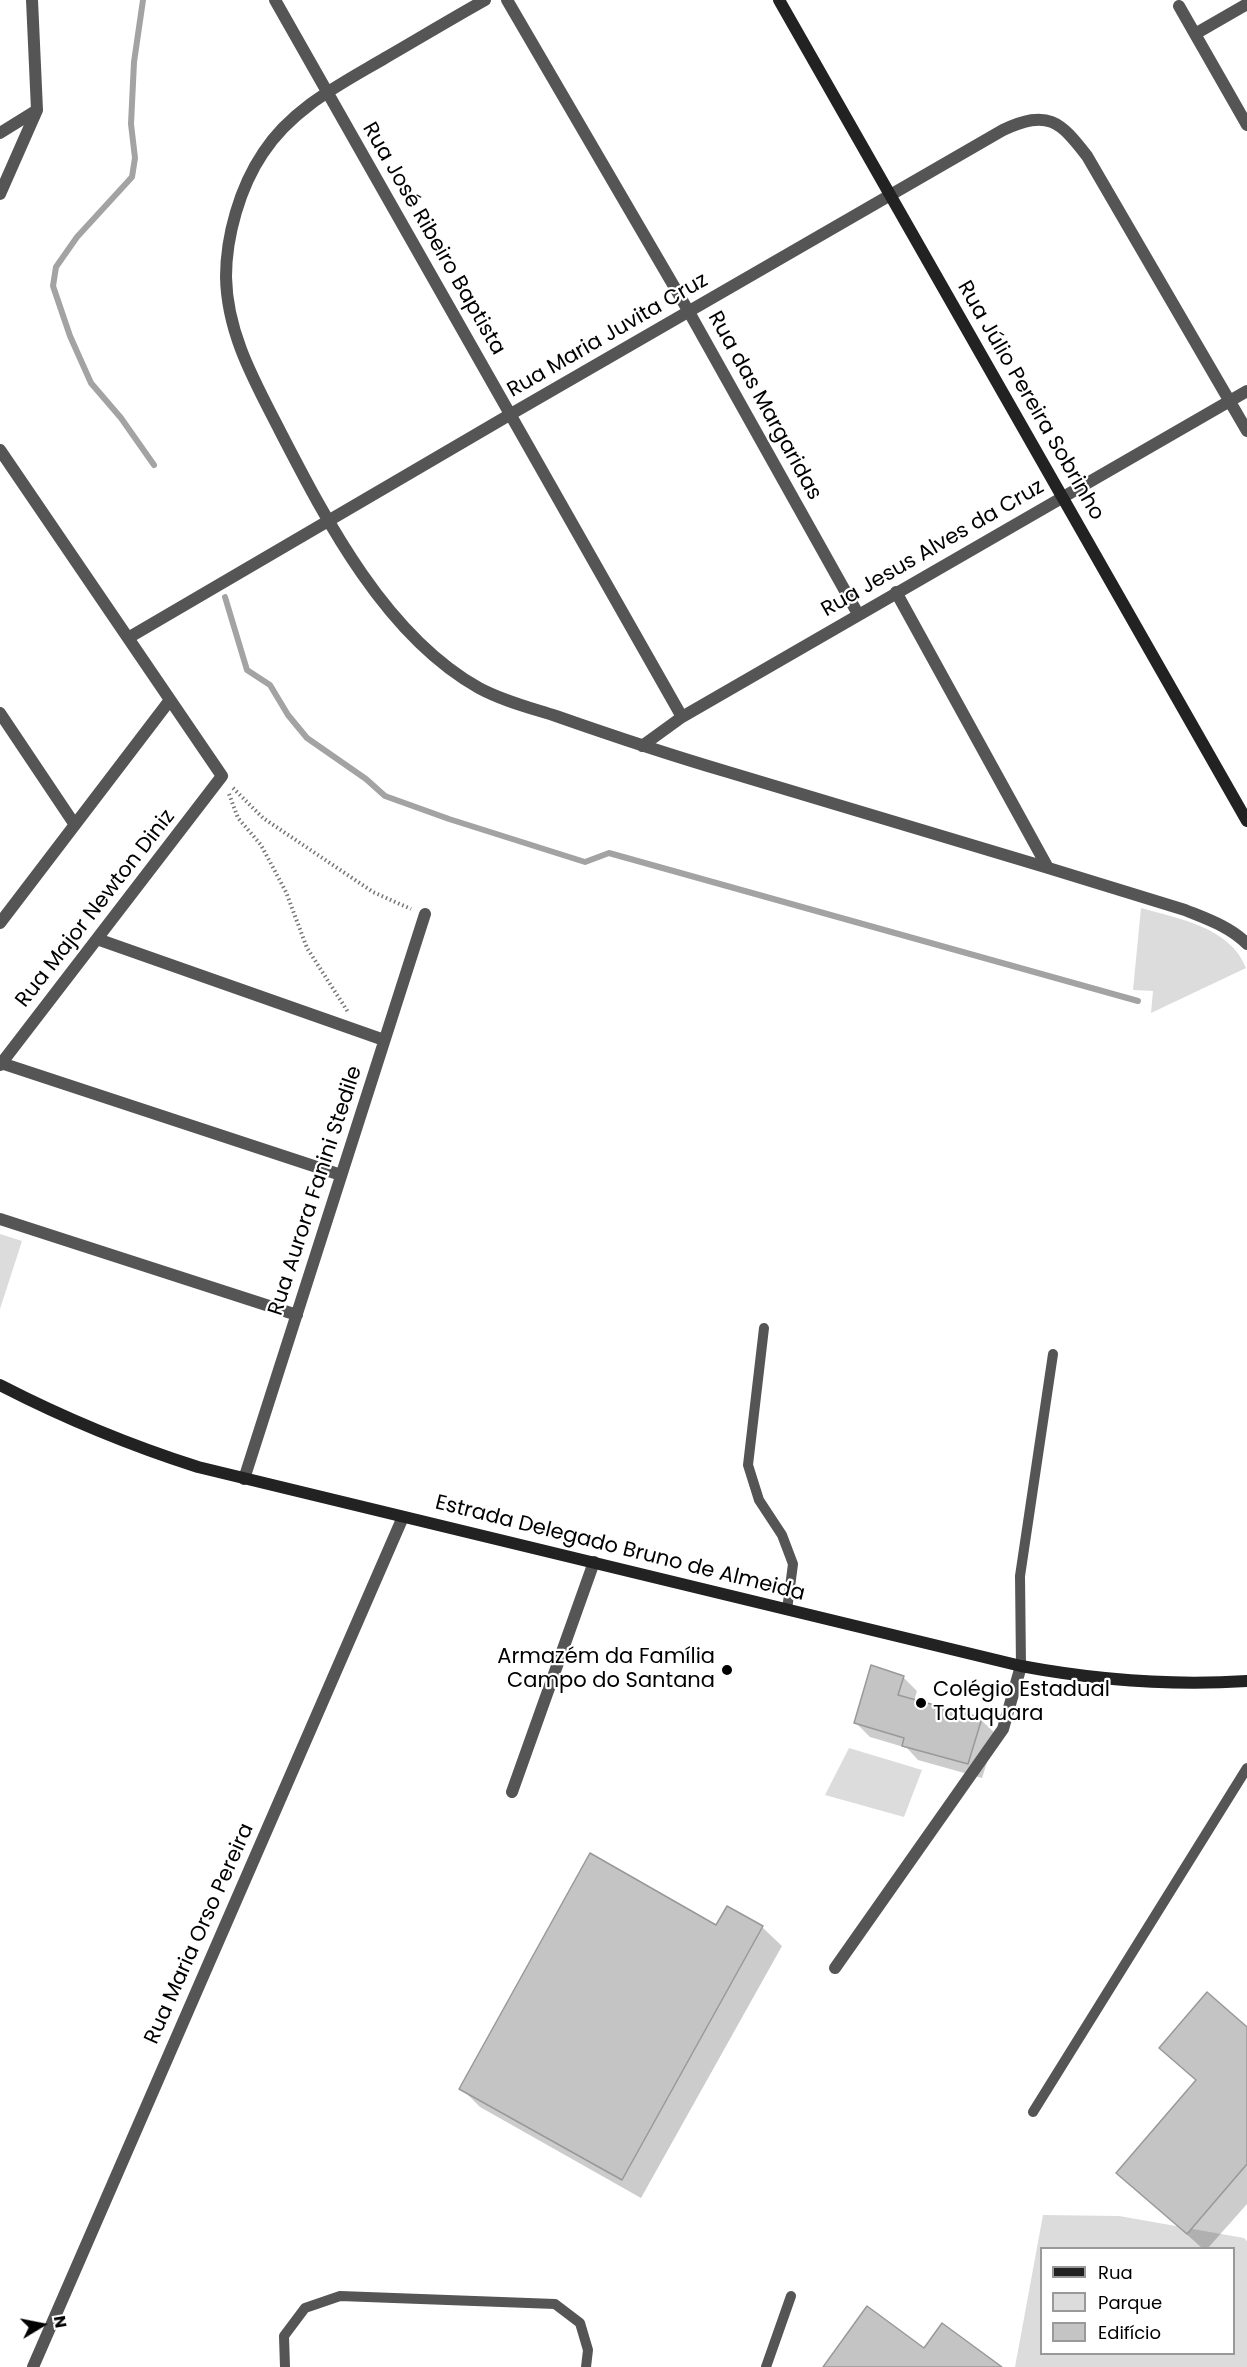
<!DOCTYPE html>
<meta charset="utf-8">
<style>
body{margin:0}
#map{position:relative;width:1247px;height:2367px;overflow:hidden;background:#fff;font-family:Poppins,sans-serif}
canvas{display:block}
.legend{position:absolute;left:1040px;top:2247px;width:195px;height:108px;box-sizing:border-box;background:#fff;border:2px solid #999;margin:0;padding:8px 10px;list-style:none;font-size:18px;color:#000}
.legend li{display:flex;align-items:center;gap:12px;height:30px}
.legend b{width:30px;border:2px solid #999}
.north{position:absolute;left:12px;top:2295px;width:60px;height:60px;-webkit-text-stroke:4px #fff;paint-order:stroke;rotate:80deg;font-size:16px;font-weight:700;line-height:24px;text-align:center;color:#000}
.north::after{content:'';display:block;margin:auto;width:21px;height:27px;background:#000;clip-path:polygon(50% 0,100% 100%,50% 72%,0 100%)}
</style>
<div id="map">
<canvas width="1247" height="2367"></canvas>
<ul class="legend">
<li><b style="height:8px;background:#222"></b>Rua</li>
<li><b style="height:16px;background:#dcdcdc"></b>Parque</li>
<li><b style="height:16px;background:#c4c4c4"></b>Edifício</li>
</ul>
<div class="north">N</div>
</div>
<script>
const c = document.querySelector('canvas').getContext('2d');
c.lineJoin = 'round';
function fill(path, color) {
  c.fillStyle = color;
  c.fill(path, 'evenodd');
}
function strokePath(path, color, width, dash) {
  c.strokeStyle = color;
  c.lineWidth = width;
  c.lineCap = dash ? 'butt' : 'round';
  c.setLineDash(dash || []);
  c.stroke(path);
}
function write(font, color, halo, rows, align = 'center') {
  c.font = font + ' Poppins,sans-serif';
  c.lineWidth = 4.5;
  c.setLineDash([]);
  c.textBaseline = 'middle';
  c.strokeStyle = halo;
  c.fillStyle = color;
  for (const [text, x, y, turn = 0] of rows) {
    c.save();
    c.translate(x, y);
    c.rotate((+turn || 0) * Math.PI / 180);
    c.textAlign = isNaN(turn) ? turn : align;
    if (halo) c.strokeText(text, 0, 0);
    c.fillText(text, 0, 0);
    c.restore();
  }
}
const green = new Path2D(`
 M1141,908C1179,919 1230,927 1246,968L1151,1013L1153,991L1133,990Z
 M0,1234L22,1241L0,1309Z
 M849,1748L922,1770L904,1817L825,1795Z
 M1043,2215L1119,2216L1244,2238L1247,2241V2367H1015ZM1042,2248H1234V2354H1042Z`);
const shadow = new Path2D(`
 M903,1677L917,1691L914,1701L981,1720L996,1734L982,1778L918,1760L907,1748L870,1737L856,1723Z
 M728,1908L762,1927L782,1946L641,2198L480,2107L461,2088L717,1927Z
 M1247,2029V2204L1208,2248H1202L1118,2173L1197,2081L1161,2048Z`);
const stream = new Path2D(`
 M143,0L134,62L131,124L135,158L132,177L77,237L56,267L53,286L70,336L91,383L121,418L154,465
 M225,597L247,670L270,685L288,715L307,738L366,779L385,796L449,819L585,862L609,853L1138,1001`);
const building = new Path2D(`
 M871,1665L904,1676L898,1695L982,1718L968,1764L902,1746L904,1738L854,1723Z
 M590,1853L716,1925L727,1906L763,1926L622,2180L459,2089Z
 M1207,1992L1247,2027V2164L1187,2234L1116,2173L1196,2080L1159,2048Z
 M867,2306L924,2348L942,2323L1002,2367H823Z`);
const path = new Path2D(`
 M233,788L263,818L373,892L411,909
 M229,794L238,818L261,845L286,892L307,948L348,1012`);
const service = new Path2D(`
 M764,1328L748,1465L759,1500L782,1535L793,1564L787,1610
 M1021,1666L1020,1576L1053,1354
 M1033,2112L1247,1768
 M285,2367L284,2336L305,2308L340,2296L555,2304L580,2323L588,2350L586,2367
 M766,2367L791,2296`);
const minor = new Path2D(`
 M275,0L682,717
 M485,0C451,19 418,39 385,58C341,84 292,108 263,153C240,187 226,236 226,277C227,334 255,382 280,431C327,522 386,636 479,688C503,701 531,708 556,716C613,736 670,755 728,772C881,817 1033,863 1185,910C1207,919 1231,927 1247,944
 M507,0L689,312L858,614
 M1179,6L1247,125
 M1195,34L1247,4
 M0,133L37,110
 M0,194L37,110L32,0
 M0,450L222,776L0,1065
 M896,592L1048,868
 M128,638L511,414L1003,130C1048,109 1060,121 1087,156L1247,431
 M0,713L75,825
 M642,746L682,717L1247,391
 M0,923L170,700
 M97,939L384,1040
 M1,1063L341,1175
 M0,1219L297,1315
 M244,1479L425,914
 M512,1792L594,1562
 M835,1968L1003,1729L1021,1666
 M33,2367L403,1517`);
const secondary = new Path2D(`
 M779,0L1247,821
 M0,1385C64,1418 129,1445 198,1467L1021,1666C1096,1680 1171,1686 1247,1681`);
const markers = [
 [727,1670,6,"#000"],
 [921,1703,6,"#000"]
];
const streetNames = [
 ["Rua José Ribeiro Baptista",433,239,60],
 ["Rua Maria Juvita Cruz",608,336,-30],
 ["Rua Júlio Pereira Sobrinho",1030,401,60],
 ["Rua das Margaridas",764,406,61],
 ["Rua Jesus Alves da Cruz",933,549,-30],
 ["Rua Major Newton Diniz",96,909,-52],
 ["Rua Aurora Fanini Stedile",316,1191,-72],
 ["Estrada Delegado Bruno de Almeida",620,1549,14],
 ["Rua Maria Orso Pereira",200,1934,-66]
];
const poiNames = [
 ["Armazém da Família",715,1658],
 ["Campo do Santana",715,1682],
 ["Colégio Estadual",933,1691,"left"],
 ["Tatuquara",933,1715,"left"]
];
fill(green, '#dcdcdc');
fill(shadow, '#0003');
strokePath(stream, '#a3a3a3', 6);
fill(building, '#c4c4c4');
strokePath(building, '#999', 1.5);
strokePath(path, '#777', 4, [1.5, 3]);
strokePath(service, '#555', 10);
strokePath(minor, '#555', 12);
strokePath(secondary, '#222', 12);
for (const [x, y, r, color] of markers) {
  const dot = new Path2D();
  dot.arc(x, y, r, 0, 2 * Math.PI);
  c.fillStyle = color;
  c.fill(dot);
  strokePath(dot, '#fff', 2);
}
write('21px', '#000', '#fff', streetNames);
write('21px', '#000', '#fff', poiNames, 'right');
</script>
